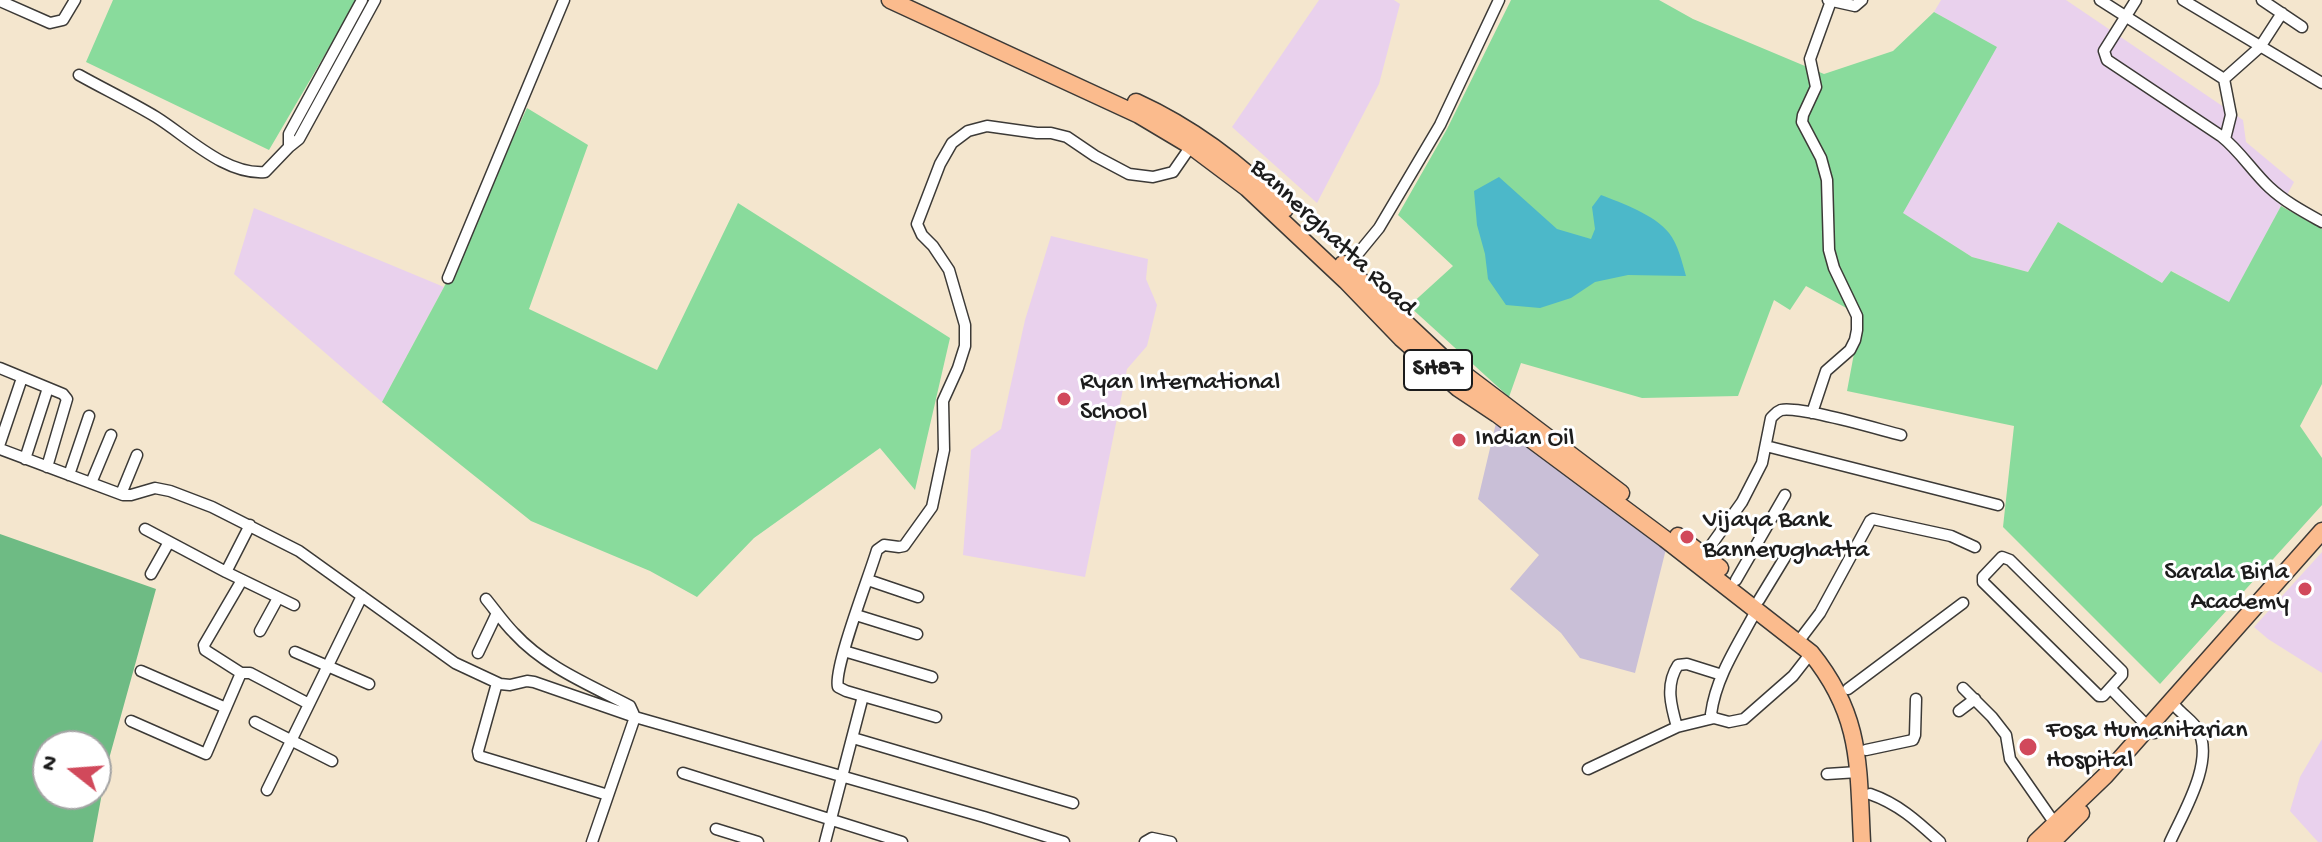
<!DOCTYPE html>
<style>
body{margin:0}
#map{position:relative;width:2322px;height:842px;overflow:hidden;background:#f4e6ce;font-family:"Gochi Hand",sans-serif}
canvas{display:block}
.north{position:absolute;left:32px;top:730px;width:80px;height:80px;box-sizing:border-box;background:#fff;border:2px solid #a4a4a4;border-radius:50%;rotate:287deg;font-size:22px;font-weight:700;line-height:32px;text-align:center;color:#1c1c1c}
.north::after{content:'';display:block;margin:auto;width:28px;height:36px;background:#d1495b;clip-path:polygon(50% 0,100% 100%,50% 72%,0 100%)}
</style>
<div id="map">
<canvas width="2322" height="842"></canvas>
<div class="north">N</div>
</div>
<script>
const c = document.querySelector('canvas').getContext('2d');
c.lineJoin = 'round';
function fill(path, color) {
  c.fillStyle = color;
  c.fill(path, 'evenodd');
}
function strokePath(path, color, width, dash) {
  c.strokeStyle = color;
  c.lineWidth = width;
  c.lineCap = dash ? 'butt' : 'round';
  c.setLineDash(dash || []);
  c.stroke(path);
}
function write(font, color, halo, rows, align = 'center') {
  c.font = font + ' "Gochi Hand",sans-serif';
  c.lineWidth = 6;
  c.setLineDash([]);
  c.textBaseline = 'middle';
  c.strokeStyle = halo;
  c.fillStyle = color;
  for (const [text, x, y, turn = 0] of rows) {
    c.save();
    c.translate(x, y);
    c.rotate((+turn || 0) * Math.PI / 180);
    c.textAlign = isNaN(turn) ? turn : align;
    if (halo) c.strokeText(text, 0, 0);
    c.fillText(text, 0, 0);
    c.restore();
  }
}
const built = new Path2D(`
 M1319,0H1394L1400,4L1379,84L1317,203L1232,127Z
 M1941,0H2066L2243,120L2246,142L2294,182L2229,303L2172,271L2162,283L2058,222L2028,272L1972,257L1902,213L1996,47L1934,12Z
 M254,208L444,287L382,402L234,274Z
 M1051,236L1148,259L1146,279L1157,305L1147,346L1127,369L1085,577L963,555L971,450L1001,429L1025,320Z
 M2322,552V673L2268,639L2254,627Z
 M2322,739V842H2318L2290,811L2300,777Z`);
const industrial = new Path2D(`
 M1496,423L1666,549L1635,673L1580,658L1561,633L1510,589L1539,555L1478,499Z`);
const green = new Path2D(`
 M113,0H357L269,150L86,62Z
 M1511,0H1659L1693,19L1824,74L1893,51L1934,12L1997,47L1903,213L1972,257L2028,272L2058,222L2162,283L2171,271L2229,302L2281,206L2322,229V384L2300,426L2322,458V505L2160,684L2003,527L2014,426L1847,391L1861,316L1806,286L1790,310L1774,300L1738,396L1642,398L1521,363L1509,397L1409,306L1453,266L1398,215L1447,129Z
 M527,108L588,145L529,309L657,370L738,203L950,338L915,490L880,448L754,538L697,597L650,571L531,521L382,402L444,287Z`);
const forest = new Path2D(`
 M0,534L156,589L107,766L93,842H0ZM48,746H96V794H48Z`);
const water = new Path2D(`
 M1499,177L1557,229L1591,239L1595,229L1592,207L1601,195C1622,203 1655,215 1669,233C1678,244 1682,262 1686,276L1628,275L1595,282L1571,298L1540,308L1506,305L1488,279L1485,254L1477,225L1474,191Z`);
const minor = new Path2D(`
 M1828,0L1855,6L1862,0
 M2100,0L2224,79L2231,115L2225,139
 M2136,0L2104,51L2107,60L2221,136C2240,151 2252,171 2269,187C2285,202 2304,212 2322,222
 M2183,0L2322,83
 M2262,0L2302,27
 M0,1L50,23L63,20L75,0
 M79,75C104,89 131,102 156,117C188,137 225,175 265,172L289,147L299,139L375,0
 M2224,79L2260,47L2282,13
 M289,147V134L362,0
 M1347,267L1379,228L1440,125L1499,0
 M448,278L564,0
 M0,368L63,394L67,399L47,467
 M1812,413L1826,371L1850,350L1855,340L1857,330V316L1834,268L1829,250L1827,180L1821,158L1802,122L1803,115L1816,87L1810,59L1831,1
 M0,443L22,378
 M1766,446L1998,505
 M0,449L123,495H131L155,488L170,491L212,507L299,551L455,663L500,684L510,685L527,681L534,682L635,717L984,817L1064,842
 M25,459L48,388
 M69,475L89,416
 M91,483L111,435
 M121,494L137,455
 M250,525L226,572L294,605
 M145,529L226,572
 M1704,555L1742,502L1762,463L1771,418C1775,414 1776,412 1781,410C1801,406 1877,429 1901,435
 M2002,557L2010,560L2122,671V675L2103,696H2099L1983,582V577Z
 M151,574L169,542
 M868,580L918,597
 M1736,580L1785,495
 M486,599C495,610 504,623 514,633C545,667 590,685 630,706L635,717L592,842
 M1759,600L1787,554
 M1757,609C1739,643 1716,676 1711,714L1714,718L1729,722L1744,719L1793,676L1811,653
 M856,615L917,634
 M260,631L278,598
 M1798,642L1820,613L1870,521L1873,519L1951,536L1975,547
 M844,651L932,677
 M295,652L369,684
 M478,653L497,613
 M141,671L226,708
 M241,673L205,650L204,645L242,580
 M497,683L478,751L479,756L608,795
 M1963,688L1992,717L2006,735L2010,759L2058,828
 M1848,689L1963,603
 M2111,689L2154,733
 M863,696L936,717
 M1959,711L1975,699
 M131,721L206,754L241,673H250L309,704
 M255,722L332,761
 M1677,727C1671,706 1665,685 1678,665L1687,664L1722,675
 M853,738L1073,803
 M1866,750L1913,740L1915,735L1916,699
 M1588,769L1677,727L1714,718
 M683,773L902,842
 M1827,774L1858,772
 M267,790L362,596
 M1870,794C1899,804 1918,822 1940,842
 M716,829L758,842
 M825,842L863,696L846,691L838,687C833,669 870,574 877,550L884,545L899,547L904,546L932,507L944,450L943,401L958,368L965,346V325L949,270L933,246L922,235L917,224L940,164L952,143L968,131L987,126L1037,133H1051L1067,137L1095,156L1129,174L1153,177L1173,172L1191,146
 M1145,842L1152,838L1171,842
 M2170,842C2183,813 2215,761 2198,730C2194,722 2183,715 2177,708`);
const primary = new Path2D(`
 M890,0L1139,115L1191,146L1247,188L1346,281L1401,338L1458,388L1497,414L1665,539L1811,653C1862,716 1858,765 1862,842
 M1136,102C1193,128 1242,165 1285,209
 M1343,264L1444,359L1621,493
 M1678,536L1720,568
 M2036,842L2105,776L2322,531
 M2052,842L2081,813`);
const markers = [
 [1064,399,8,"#d1495b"],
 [1459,440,8,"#d1495b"],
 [1687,537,8,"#d1495b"],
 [2305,589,8,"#d1495b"],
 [2028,747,10,"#d1495b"]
];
const shields = [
 [1438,370,68]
];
const shieldNames = [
 ["SH87",1438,370]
];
const streetNames = [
 ["Bannerghatta Road",1332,239,43]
];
const poiNames = [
 ["Ryan International",1080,384],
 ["School",1080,414],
 ["Indian Oil",1475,440],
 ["Vijaya Bank",1703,522],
 ["Bannerughatta",1703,552],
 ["Sarala Birla",2289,574,"right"],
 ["Academy",2289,604,"right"],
 ["Fosa Humanitarian",2046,732],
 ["Hospital",2046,762]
];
fill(built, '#e9d1ed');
fill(industrial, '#c9bfd7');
fill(green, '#89db9c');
fill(forest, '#6ebb84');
fill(water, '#4cb8c9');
strokePath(minor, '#3c3a37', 13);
strokePath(primary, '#3c3a37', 19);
strokePath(minor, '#fff', 10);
strokePath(primary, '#fbbb8d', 16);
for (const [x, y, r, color] of markers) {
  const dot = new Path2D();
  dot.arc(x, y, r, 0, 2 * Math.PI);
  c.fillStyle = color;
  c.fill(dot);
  strokePath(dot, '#fff', 3);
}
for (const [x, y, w] of shields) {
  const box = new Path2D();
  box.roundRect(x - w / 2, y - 20, w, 40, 6);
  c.fillStyle = '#fff';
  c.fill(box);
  strokePath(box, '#1c1c1c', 2);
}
write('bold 24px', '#1c1c1c', null, shieldNames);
write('26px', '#1c1c1c', '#fff', streetNames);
write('26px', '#1c1c1c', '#fff', poiNames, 'left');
</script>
